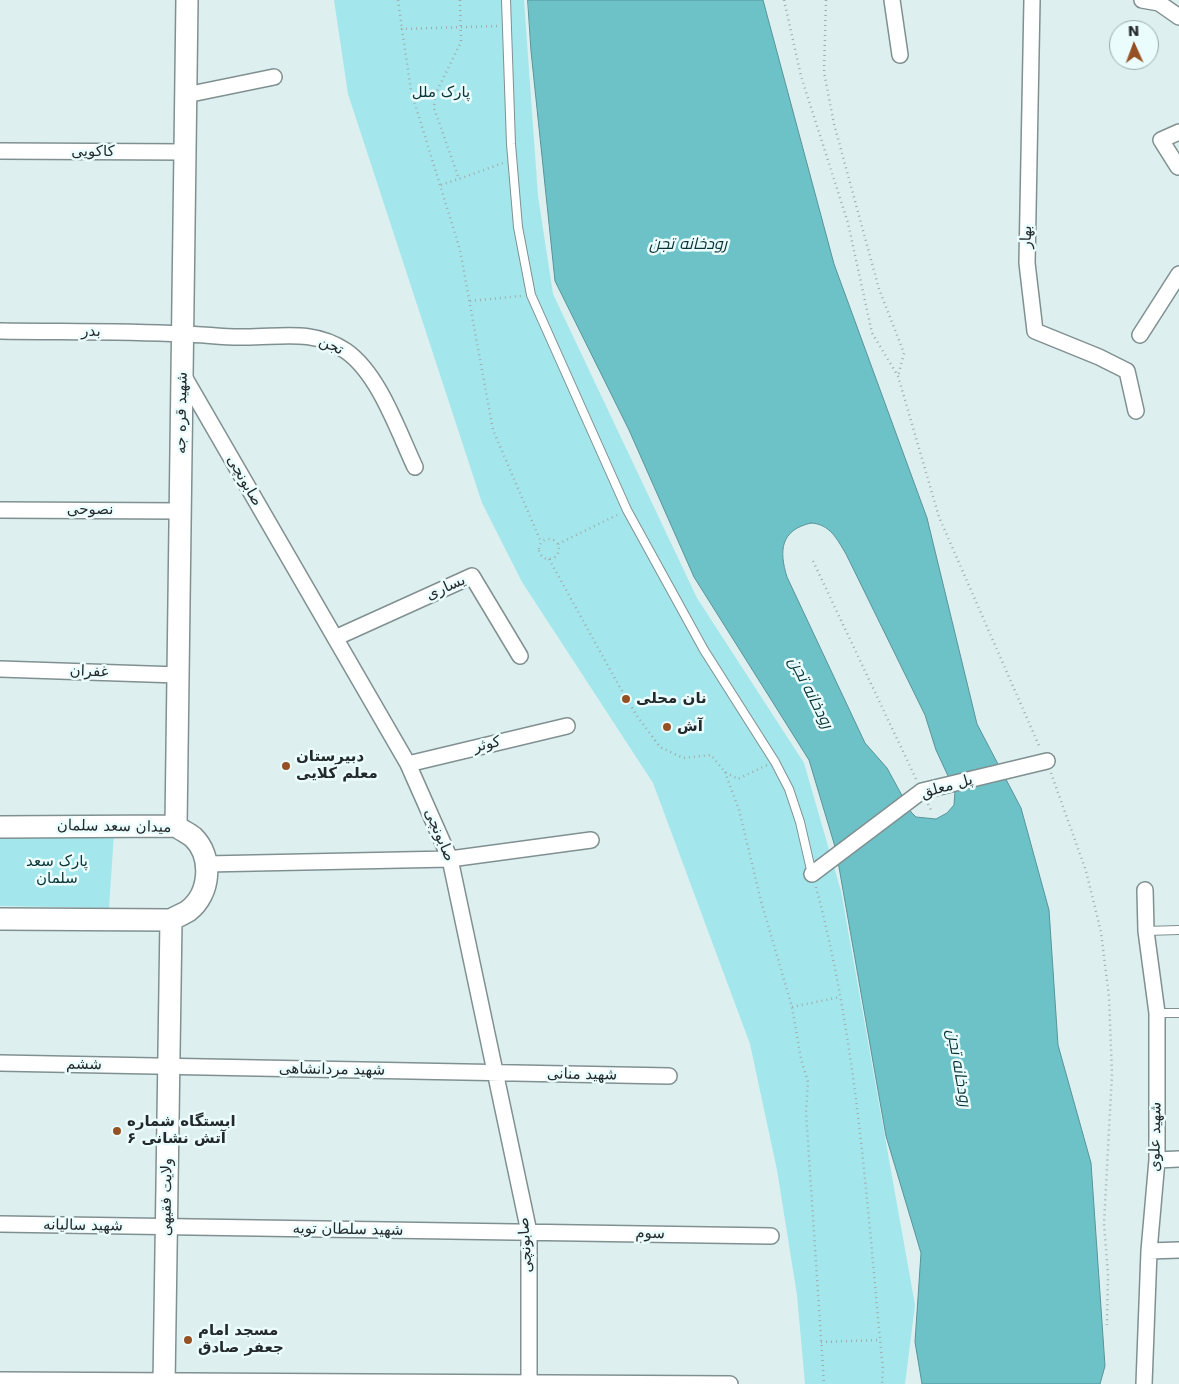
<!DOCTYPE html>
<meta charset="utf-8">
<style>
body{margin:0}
#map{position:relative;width:1179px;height:1384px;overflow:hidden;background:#deeff0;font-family:"DejaVu Sans",sans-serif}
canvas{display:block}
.north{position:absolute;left:1109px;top:20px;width:50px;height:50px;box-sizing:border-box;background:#ebfcfd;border:1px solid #9ba8a9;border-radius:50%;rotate:358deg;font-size:14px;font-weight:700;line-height:20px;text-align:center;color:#242a2b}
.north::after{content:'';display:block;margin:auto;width:18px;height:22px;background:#955123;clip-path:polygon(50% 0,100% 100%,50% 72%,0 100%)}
</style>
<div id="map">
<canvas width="1179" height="1384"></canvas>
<div class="north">N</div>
</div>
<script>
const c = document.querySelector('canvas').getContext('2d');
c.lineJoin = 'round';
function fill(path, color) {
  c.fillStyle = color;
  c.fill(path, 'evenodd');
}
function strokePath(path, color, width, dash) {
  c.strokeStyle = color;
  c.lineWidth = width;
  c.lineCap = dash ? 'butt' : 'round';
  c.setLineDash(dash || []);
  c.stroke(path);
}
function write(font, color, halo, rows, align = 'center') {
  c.font = font + ' "DejaVu Sans",Cairo,sans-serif';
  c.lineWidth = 5;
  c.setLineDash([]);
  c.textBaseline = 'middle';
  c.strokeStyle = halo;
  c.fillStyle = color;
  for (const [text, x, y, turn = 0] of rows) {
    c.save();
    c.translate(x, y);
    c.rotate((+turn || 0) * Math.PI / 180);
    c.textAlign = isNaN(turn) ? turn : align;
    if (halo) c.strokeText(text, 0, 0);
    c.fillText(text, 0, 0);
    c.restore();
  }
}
const green = new Path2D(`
 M334,0H524L538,196L553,294L697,598L804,763L841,891L915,1305L905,1384H805L797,1295L777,1170L750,1044L653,783L522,582L482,503L348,94Z
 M0,834H114L109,908L0,906Z`);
const water = new Path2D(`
 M528,0H763L834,264L927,518L977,724L1021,808L1049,910L1058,1045L1091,1163L1105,1366L1100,1384H922L915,1342L921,1253L886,1136L836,850L809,760L694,577L629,430L555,281L531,51ZM811,523C830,524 837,539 846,554L925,715L936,750L955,791L954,805L947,813L936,819L916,817L911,812L887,768L865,743L787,577C779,551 780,530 811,523Z`);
const path = new Path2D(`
 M398,0L402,29
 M460,0L461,42L435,95L434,108L459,179L503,163
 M784,0L801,76L848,223L872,333L898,376L939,517L1040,748
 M826,0L824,72L834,124L879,289L904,353L898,376
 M497,26L402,29L411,91L460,250L493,430L541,542
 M441,185L459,179
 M470,301L521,296
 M539 549a10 10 0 1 1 20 0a10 10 0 1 1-20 0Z
 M558,544L617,515
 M549,559L618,684L637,716L660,747L683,758L711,755L725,772L738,779L767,765
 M813,561L916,779
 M725,772L739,810L761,901L792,1007L801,1059L808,1082L806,1112L824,1384
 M1051,773L1086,871L1101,932L1109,997L1112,1074L1104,1224L1108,1274L1107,1325
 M928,804L931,810
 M816,887C858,1044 867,1208 883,1370L882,1384
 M792,1007L840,997
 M821,1342L880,1340`);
const lane = new Path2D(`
 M506,0L511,144L518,227L531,295L627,510L704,650L775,762L789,789L800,822L812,874
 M1146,931L1179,930
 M1157,1013H1179`);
const street = new Path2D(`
 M892,0L900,55
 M1032,0L1027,263L1035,331L1099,357L1127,371L1136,411
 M1142,0L1159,3L1179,17
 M186,95L274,77
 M0,151L185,152
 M1178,167L1161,140L1179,132
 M0,331C61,332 121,331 182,334C203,334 225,338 246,337C282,337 313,329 346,351C379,374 398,431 415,467
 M1140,335L1179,274
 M182,373L408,764L450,859L529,1232V1384
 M0,510L180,511
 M335,638L472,576L520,656
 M0,669L178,675
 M408,764L567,726
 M206,864L450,859L591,840
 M812,874L922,791L1047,761
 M0,1063L669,1076
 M1157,1160L1179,1159
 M0,1224L771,1236
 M1149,1251L1179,1250
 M0,1380L730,1384
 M1144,1384L1149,1251L1157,1160V1013L1146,931L1145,890`);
const secondary = new Path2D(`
 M176,826L187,0
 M0,827L176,826C181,830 188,833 193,837C213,856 211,894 188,911C183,914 176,917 171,920L0,919
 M164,1384L171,920`);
const markers = [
 [626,699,5,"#955123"],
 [667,727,5,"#955123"],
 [286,766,5,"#955123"],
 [117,1131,5,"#955123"],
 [188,1340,5,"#955123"]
];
const parkNames = [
 ["پارک ملل",441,93],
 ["پارک سعد",57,862],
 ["سلمان",57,879]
];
const streetNames = [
 ["کاکویی",93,152],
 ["بهار",1027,237,-89],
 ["بدر",91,332,1],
 ["تجن",331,346,25],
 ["شهید قره جه",182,413,-89],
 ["صابونچی",244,481,60],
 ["نصوحی",90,510],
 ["یساری",446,588,-24],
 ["غفران",89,672,2],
 ["کوثر",487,745,-14],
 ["پل معلق",947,787,-16],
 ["میدان سعد سلمان",114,827,1],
 ["صابونچی",439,835,67],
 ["ششم",84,1065,1],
 ["شهید مردانشاهی",332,1070,1],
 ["شهید منانی",582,1075,1],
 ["شهید علوی",1156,1137,-89],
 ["ولایت فقیهی",167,1197,-89],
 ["شهید سالیانه",83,1226,1],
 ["شهید سلطان تویه",348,1230,1],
 ["سوم",650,1234,1],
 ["صابونچی",526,1245,-94]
];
const poiNames = [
 ["نان محلی",636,699],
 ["آش",677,727],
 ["دبیرستان",296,757],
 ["معلم کلایی",296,774],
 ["ایستگاه شماره",127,1122],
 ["۶ آتش نشانی",127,1139],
 ["مسجد امام",198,1331],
 ["جعفر صادق",198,1348]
];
const waterNames = [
 ["رودخانه تجن",688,245],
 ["رودخانه تجن",810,693,63],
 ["رودخانه تجن",958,1068,80]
];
fill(green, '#a3e7ec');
fill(water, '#6dc2c8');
strokePath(water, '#579499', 1);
strokePath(lane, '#809091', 10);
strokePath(street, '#809091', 18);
strokePath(secondary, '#809091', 24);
strokePath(path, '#9facad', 2.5, [1, 4]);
strokePath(lane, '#fff', 8);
strokePath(street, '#fff', 15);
strokePath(secondary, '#fff', 21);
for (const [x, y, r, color] of markers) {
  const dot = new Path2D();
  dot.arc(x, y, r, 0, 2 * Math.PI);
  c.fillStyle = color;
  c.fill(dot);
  strokePath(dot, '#ebfcfd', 2);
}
write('15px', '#0a3538', '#ebfcfd', parkNames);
write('15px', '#242a2b', '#ebfcfd', streetNames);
write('bold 15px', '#242a2b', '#ebfcfd', poiNames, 'left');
write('italic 16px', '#063134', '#ebfcfd', waterNames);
</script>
